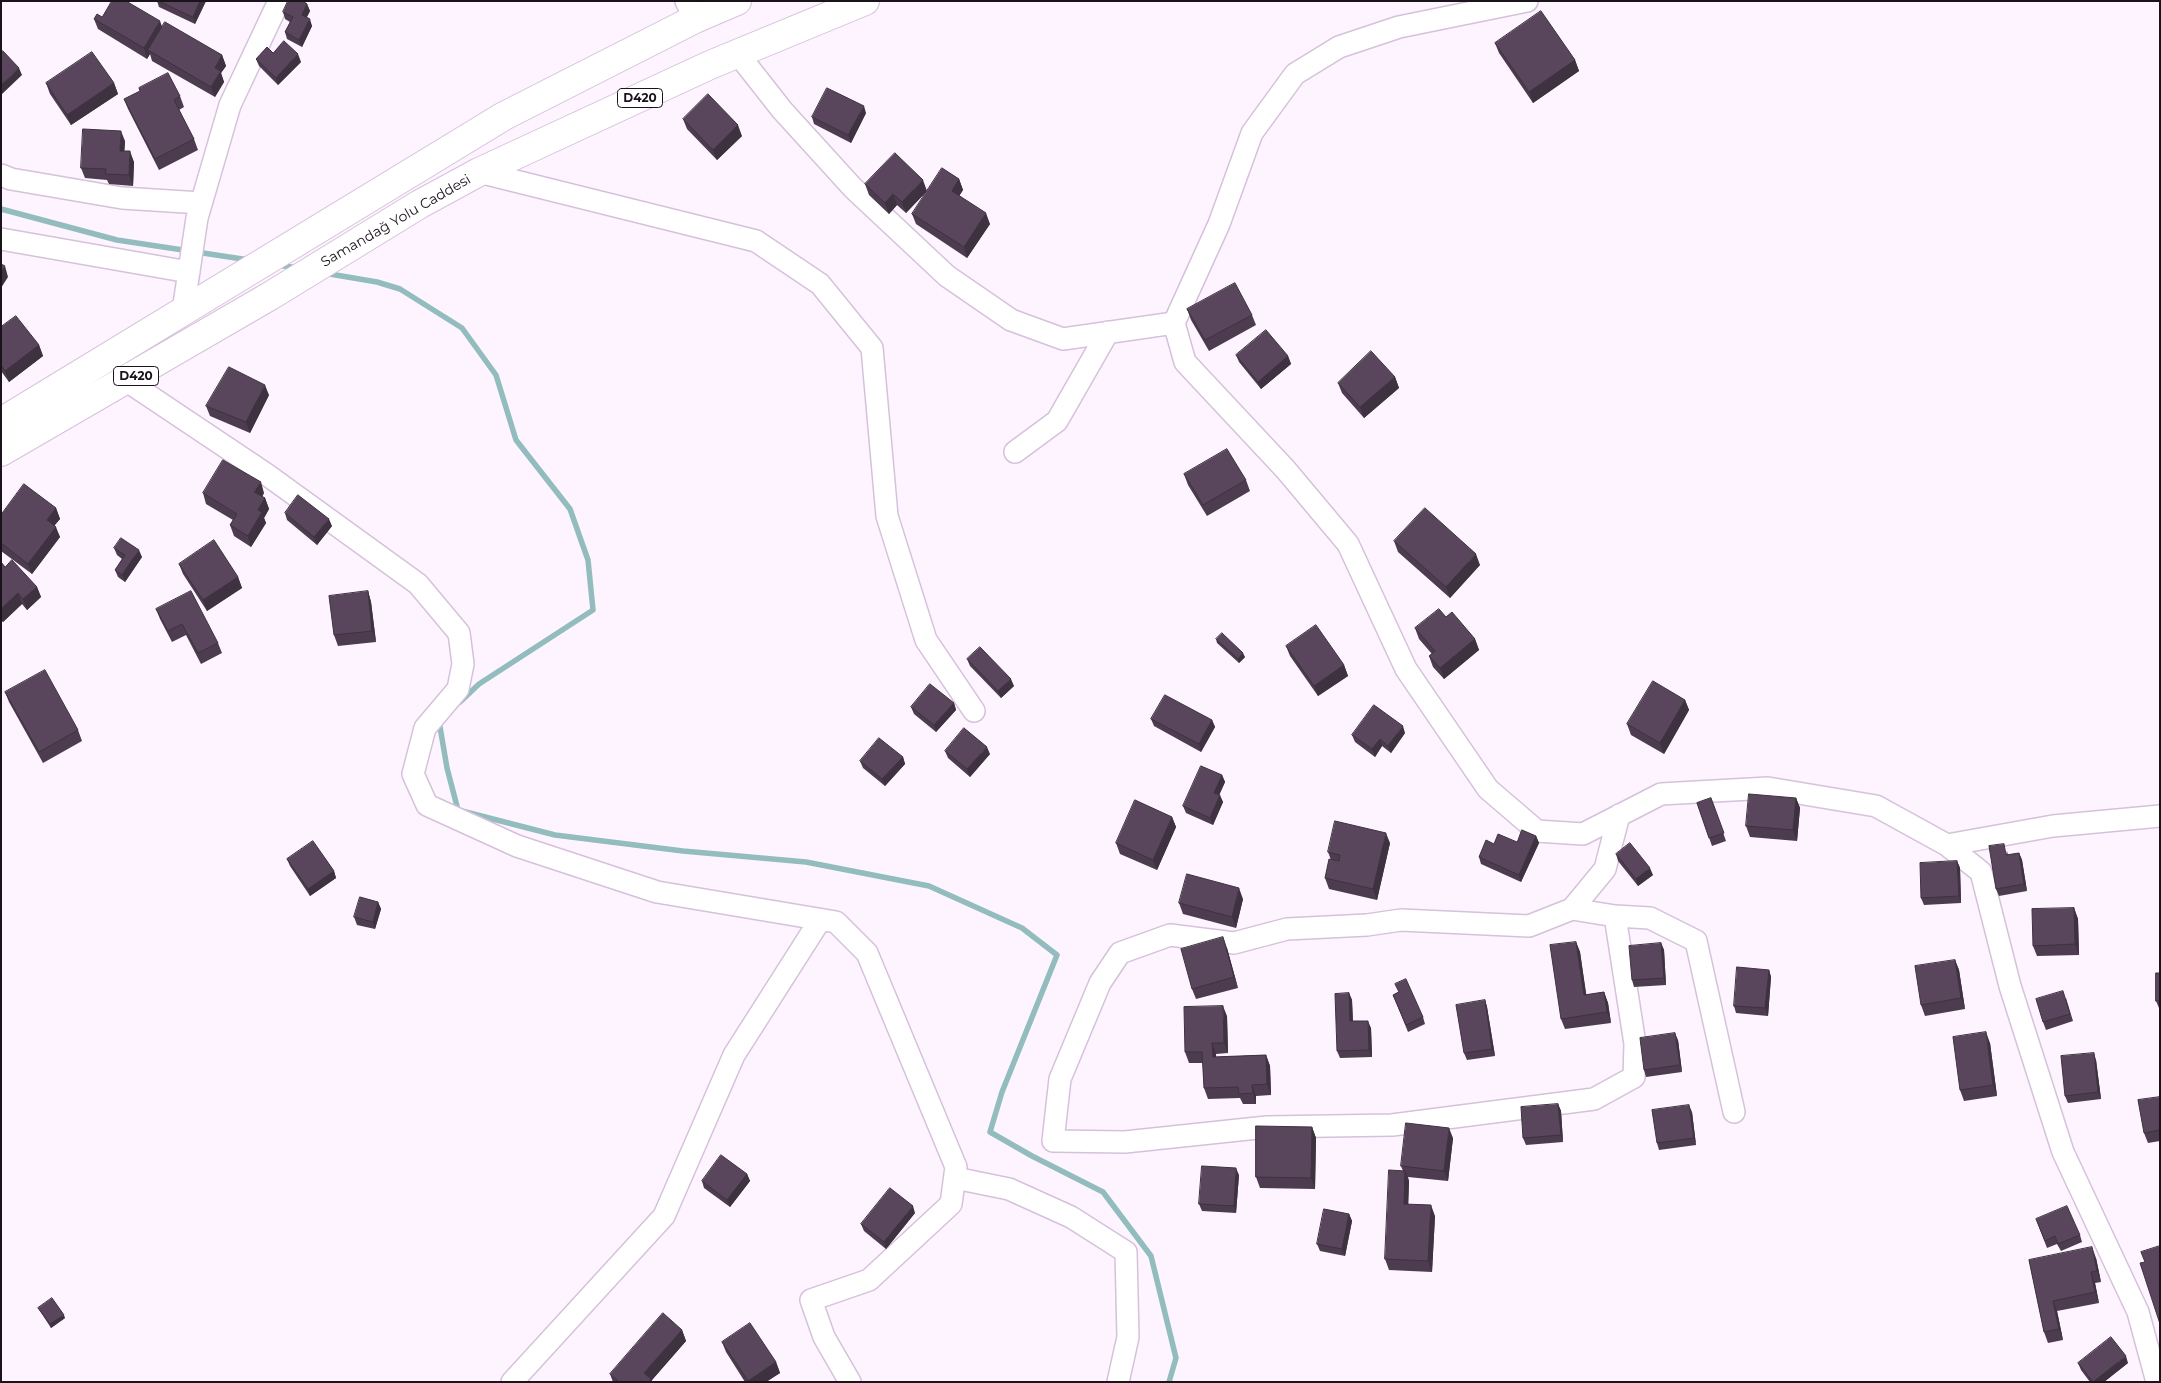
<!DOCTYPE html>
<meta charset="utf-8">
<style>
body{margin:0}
#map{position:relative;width:2161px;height:1383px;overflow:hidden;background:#fdf4ff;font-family:Montserrat,sans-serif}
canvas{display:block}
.frame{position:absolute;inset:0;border:2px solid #1b131c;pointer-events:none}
</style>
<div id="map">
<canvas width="2161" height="1383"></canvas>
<div class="frame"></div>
</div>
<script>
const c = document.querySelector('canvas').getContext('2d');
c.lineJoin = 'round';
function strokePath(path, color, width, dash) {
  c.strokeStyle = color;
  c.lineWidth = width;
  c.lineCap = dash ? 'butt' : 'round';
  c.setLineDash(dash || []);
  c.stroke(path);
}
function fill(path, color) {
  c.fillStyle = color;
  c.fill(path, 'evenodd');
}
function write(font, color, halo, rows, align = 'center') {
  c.font = font + ' Montserrat,sans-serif';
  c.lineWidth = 5;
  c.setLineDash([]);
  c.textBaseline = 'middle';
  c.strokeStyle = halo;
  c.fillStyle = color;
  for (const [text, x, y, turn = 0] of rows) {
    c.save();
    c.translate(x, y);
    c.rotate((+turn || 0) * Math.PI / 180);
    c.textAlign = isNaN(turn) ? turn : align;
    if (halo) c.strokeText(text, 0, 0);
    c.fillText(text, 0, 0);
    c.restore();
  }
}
const stream = new Path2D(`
 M1,209L117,240L249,260
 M277,265L298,268
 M324,273L377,282L400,289L462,328L496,375L516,440L570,509L588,560L593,610L479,684L460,702
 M441,720L439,721L447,768L458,810L555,835L683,851L806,862L929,886L1022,928L1057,955L1002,1092L990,1132L1032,1156L1103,1192L1151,1256L1176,1358L1169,1382`);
const minor = new Path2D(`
 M686,1L695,19
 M1527,1L1399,27L1339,47L1295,74L1252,133L1219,224L1174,323L1185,362L1286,470L1348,544L1406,669L1488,789L1537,831L1583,834L1661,794L1768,788L1876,806L1947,845L1981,872L2010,986L2063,1152L2138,1312L2157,1382
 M738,54L782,110L853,188L947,276L1011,320L1063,339L1174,323
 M479,172L756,241L820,284L872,348L887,516L926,640L974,711
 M1,175L11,179L122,198L201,203
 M1,239L189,272
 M183,311L197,218L230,105L279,1
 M127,381L266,474L418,584L459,633L463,664L458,689L425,728L413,774L427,805L517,846L657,892L836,922L867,953L956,1167L951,1204L869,1280L811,1300L824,1337L850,1382
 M1015,452L1057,421L1108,332
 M1947,845L2053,826L2160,816
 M1572,909L1615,916L1635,1044L1634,1077L1594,1099L1392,1125L1267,1127L1125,1142L1053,1141L1060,1079L1100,983L1120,953L1170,935L1234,943L1287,929L1367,925L1401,920L1529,926L1572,909L1605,869L1619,815
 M1615,916L1650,918L1696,941L1734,1112
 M955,1178L1009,1189L1071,1217L1126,1252L1128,1337L1118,1382
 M512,1382L664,1216L734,1055L820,920`);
const highway = new Path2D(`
 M1,422L504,116L695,19L737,1
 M1,452L270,296L420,204L479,172L710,65L865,1`);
const wall = new Path2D(`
 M157,1H206L195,24L159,7Z
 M307,4L310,11L307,17L312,26L302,47L287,39L285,32L290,22L285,19L283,12Z
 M102,17L162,27L222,55L226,66L221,73L224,82L215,97L152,61L150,54L147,59L98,29L94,19Z
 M1495,43L1575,60L1579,71L1533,103L1499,53Z
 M273,53L301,62L278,85L259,66L256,59Z
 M46,83H114L118,94L71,125L50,94Z
 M180,96L184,107L179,110L194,139L198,150L159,170L128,109L124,99Z
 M866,113L851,143L814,124L812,117Z
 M683,119L742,136L717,160L687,129Z
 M125,141L124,151L134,162L133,186L109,184L107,180L85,178L81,168Z
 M959,179L963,190L959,196L990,224L967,258L916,224L912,214Z
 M865,184L927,191L906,213L897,205L889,214L869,195Z
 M1187,309L1252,315L1256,325L1209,351L1191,320Z
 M1,327L39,345L43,356L9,382L1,371Z
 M1236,355L1288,356L1291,364L1261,389L1239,362Z
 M1395,377L1399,388L1364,418L1342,393L1338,383Z
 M269,395L250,433L210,416L206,406Z
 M1184,474L1246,480L1250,491L1207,516L1188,485Z
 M203,493H264L262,497L265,498L269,509L264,518L266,523L251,547L234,536L230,525L233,520L206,504Z
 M56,508L60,519L54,525L60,537L32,574L1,551V515Z
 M285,513L332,526L317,545L287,520Z
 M1394,541L1480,565L1450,598L1398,552Z
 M114,548L142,557L125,582L118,577L115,570L122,559L117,555Z
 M1,562L5,567L37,587L41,597L27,610L22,604L3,622L1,620Z
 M179,564L238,577L242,588L207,611L183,574Z
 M368,591L371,602L376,642L338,646L334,635Z
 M156,609L218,643L222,653L201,664L186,635L172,642L160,619Z
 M1415,628L1475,639L1479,650L1444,679L1433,667L1429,656L1432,654L1419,639Z
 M1216,639L1245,657L1239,663L1217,643Z
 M1286,646L1344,665L1348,676L1318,696L1290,656Z
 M967,659L1014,686L1001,698L970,666Z
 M5,692L78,730L82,741L43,763L9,702Z
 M1685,700L1689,710L1664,754L1631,735L1627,724Z
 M954,703L956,710L936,732L914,714L911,707Z
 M1151,719L1212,720L1215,727L1201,752L1154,726Z
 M1405,733L1391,753L1382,746L1375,757L1355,742L1352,735Z
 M945,751L990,754L970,777L948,758Z
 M903,757L905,764L885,786L863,768L860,761Z
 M1222,775L1225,782L1219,795L1223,802L1213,825L1186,813L1183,806Z
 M1711,798L1726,841L1712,846L1697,803Z
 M1796,798L1800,808L1797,841L1750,837L1746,826Z
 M1172,817L1176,827L1157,870L1120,854L1116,843Z
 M1536,836L1539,843L1521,882L1481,864L1479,857L1494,844L1517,842Z
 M1390,843L1377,900L1329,889L1325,878L1331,860L1328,852Z
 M2007,851L2008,855L2019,853L2022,860L2027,891L1999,896L1996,889Z
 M1616,854L1653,875L1638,886L1618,861Z
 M287,859L334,871L336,878L310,896L290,866Z
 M1957,861L1960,868L1961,903L1924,905L1921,898Z
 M1243,899L1236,928L1183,914L1179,903Z
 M378,902L381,909L375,929L357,925L354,917Z
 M2074,908L2078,919L2079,955L2037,956L2033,946Z
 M1576,942L1580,952L1586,995L1604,992L1608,1003L1611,1023L1565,1029L1561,1019Z
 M1661,943L1664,950L1666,985L1634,987L1632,980Z
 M1227,948L1238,988L1196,999L1192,989Z
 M1955,960L1959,970L1965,1009L1925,1016L1921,1005Z
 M1769,970L1771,977L1768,1016L1736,1013L1734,1006Z
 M2160,973V1008H2159L2156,1001Z
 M1398,992L1423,1017L1425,1024L1408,1032L1393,995Z
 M1349,993L1352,1000L1353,1021L1371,1028L1372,1057L1340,1058L1337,1051Z
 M2066,998L2073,1021L2046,1030L2043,1022Z
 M1485,1000L1487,1007L1495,1056L1467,1060L1464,1053Z
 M1227,1016L1228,1053L1216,1054V1057L1266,1055L1270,1066L1271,1095L1256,1096V1104H1243L1240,1098L1208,1099L1204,1088L1203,1063H1189L1185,1052Z
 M1678,1040L1682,1072L1646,1077L1644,1070Z
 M1990,1043L1997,1096L1964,1101L1960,1090Z
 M2096,1060L2101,1099L2068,1103L2065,1096Z
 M2160,1097V1141L2148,1143L2144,1133Z
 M1558,1104L1561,1111L1563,1142L1526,1145L1523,1138Z
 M1692,1112L1696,1145L1659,1150L1657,1143Z
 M1312,1127L1316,1138L1315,1189L1260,1188L1256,1177Z
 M1453,1138L1448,1181L1408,1177L1409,1181L1408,1204L1435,1216L1432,1272L1389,1270L1385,1259L1403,1171L1401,1166Z
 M747,1174L750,1181L730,1207L704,1188L702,1181Z
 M1239,1175L1236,1213L1202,1211L1199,1204Z
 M915,1213L886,1249L864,1231L861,1224Z
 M1349,1214L1352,1221L1345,1256L1320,1251L1317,1244Z
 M2036,1219L2080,1235L2082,1242L2061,1251L2057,1244L2047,1248Z
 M2096,1258L2101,1282L2095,1283L2099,1303L2057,1311L2063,1340L2048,1343L2044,1332L2029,1260Z
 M38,1308L65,1318L51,1328L40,1311Z
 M682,1330L686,1341L652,1380V1382H613L610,1374Z
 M722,1342L776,1362L780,1373L766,1382H745L726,1352Z
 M2078,1363H2128L2104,1382H2090L2081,1370Z`);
const shadedWall = new Path2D(`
 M200,1H206L195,24L193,17Z
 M307,4L310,11L304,22L302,15Z
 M310,19L312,26L302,47L299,40Z
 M160,21L164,32L148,50L150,54L147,59L144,48Z
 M298,54L301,62L278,85L276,78Z
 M222,55L226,66L221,73L224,82L215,97L211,87L215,68Z
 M1575,60L1579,71L1533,103L1529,92Z
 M19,68L22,75L1,95V85Z
 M114,83L118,94L71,125L67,115Z
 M864,106L866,113L851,143L848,135Z
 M738,125L742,136L717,160L713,150Z
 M121,131L125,141L124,161L120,151Z
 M130,151L134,162L133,186L129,175Z
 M959,179L963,190L956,201L952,191Z
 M923,180L927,191L906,213L902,202Z
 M893,194L897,205L889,214L885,203Z
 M986,213L990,224L967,258L964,247Z
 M5,266L8,277L1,288V272Z
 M39,345L43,356L9,382L5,371Z
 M1288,356L1291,364L1261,389L1258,382Z
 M1395,377L1399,388L1364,418L1360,407Z
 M265,385L269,395L250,433L246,422Z
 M261,482L264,493L258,503L254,492Z
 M265,498L269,509L264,518L266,523L251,547L248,536L258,510Z
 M56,508L60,519L51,530L47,520Z
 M329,519L332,526L317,545L314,537Z
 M56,527L60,537L32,574L28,564Z
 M139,550L142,557L125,582L122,575Z
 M1476,554L1480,565L1450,598L1446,587Z
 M238,577L242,588L207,611L203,600Z
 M37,587L41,597L27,610L23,599Z
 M368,591L371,602L376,642L372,631Z
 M18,593L22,604L3,622L1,618V609Z
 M1475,639L1479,650L1444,679L1440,668Z
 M1243,653L1245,657L1239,663L1238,659Z
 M1344,665L1348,676L1318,696L1314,686Z
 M1011,679L1014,686L1001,698L998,691Z
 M1685,700L1689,710L1664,754L1660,743Z
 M954,703L956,710L936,732L934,725Z
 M1212,720L1215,727L1201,752L1199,744Z
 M1403,726L1405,733L1391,753L1388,746Z
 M1380,739L1382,746L1375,757L1372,749Z
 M987,747L990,754L970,777L967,769Z
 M903,757L905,764L885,786L882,779Z
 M1222,775L1225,782L1217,800L1214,793Z
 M1220,795L1223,802L1213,825L1210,818Z
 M1796,798L1800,808L1797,841L1793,830Z
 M1172,817L1176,827L1157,870L1153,860Z
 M1386,833L1390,843L1377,900L1373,889Z
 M1536,836L1539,843L1521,882L1519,875Z
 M2019,853L2022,860L2027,891L2024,884Z
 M1957,861L1960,868L1961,903L1959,896Z
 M1650,868L1653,875L1638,886L1636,879Z
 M334,871L336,878L310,896L308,889Z
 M1239,888L1243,899L1236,928L1232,917Z
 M378,902L381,909L375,929L373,922Z
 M2074,908L2078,919L2079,955L2075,944Z
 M1223,937L1227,948L1238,988L1234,977Z
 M1576,942L1580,952L1588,1006L1584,995Z
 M1661,943L1664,950L1666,985L1664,978Z
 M1955,960L1959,970L1965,1009L1961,998Z
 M1769,970L1771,977L1768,1016L1765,1008Z
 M1604,992L1608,1003L1611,1023L1607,1012Z
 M1349,993L1352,1000L1353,1028L1350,1021Z
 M1485,1000L1487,1007L1495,1056L1492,1049Z
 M1223,1006L1227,1016L1228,1053L1224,1043Z
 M1368,1021L1371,1028L1372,1057L1369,1050Z
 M1986,1032L1990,1043L1997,1096L1993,1085Z
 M1675,1033L1678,1040L1682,1072L1680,1065Z
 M1212,1043L1216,1054L1217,1068L1213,1057Z
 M2094,1053L2096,1060L2101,1099L2098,1092Z
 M1266,1055L1270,1066L1271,1095L1267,1084Z
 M1252,1085L1256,1096V1104L1253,1093Z
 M1558,1104L1561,1111L1563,1142L1561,1135Z
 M1689,1105L1692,1112L1696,1145L1694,1138Z
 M1312,1127L1316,1138L1315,1189L1311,1178Z
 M1449,1128L1453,1138L1448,1181L1444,1171Z
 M1236,1168L1239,1175L1236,1213L1234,1206Z
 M1405,1171L1409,1181L1408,1215L1404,1204Z
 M747,1174L750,1181L730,1207L727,1200Z
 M1431,1205L1435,1216L1432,1272L1428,1261Z
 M913,1206L915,1213L886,1249L884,1242Z
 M1349,1214L1352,1221L1345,1256L1342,1249Z
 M2092,1247L2096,1258L2101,1282L2097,1271Z
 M2091,1272L2095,1283L2099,1303L2095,1292Z
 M2053,1301L2057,1311L2063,1340L2059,1329Z
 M64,1315L65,1318L51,1328L50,1324Z
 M682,1330L686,1341L652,1380V1382H648L644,1373Z
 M2126,1356L2128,1363L2104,1382H2093Z
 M776,1362L780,1373L766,1382H748V1381Z`);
const building = new Path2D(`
 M112,1H126L160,21L144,48L94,19L97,14L102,17Z
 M159,1H200L193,17Z
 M288,1H303L307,4L302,15L310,19L299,40L285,32L293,17L283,12Z
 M1541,11L1575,60L1529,92L1495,43Z
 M165,22L222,55L215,68L221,71L211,87L148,50Z
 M284,41L298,54L276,78L256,59L267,47L273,53Z
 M3,51L19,68L1,85V52Z
 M92,52L114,83L67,115L46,83Z
 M168,73L180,96L174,100L194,139L155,159L124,99L140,91L139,88Z
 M827,88L864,106L848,135L812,117Z
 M708,94L738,125L713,150L683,119Z
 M83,129L121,131L120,151H130L129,175L105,174L106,169L81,168Z
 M895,153L923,180L902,202L893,194L885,203L865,184Z
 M942,168L959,179L952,191L986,213L964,247L912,214Z
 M1,264L5,266L1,272Z
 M1235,283L1252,315L1205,340L1187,309Z
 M16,316L39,345L5,371L1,365V327Z
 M1266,330L1288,356L1258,382L1236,355Z
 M1371,351L1395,377L1360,407L1338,383Z
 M229,367L265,385L246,422L206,406Z
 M1227,449L1246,480L1203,505L1184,474Z
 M223,460L261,482L254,492L265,498L258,510L262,512L248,536L230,525L237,514L203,493Z
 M24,484L56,508L47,520L56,527L28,564L1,543V515Z
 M298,495L329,519L314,537L285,513Z
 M1425,508L1476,554L1446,587L1394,541Z
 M121,538L139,550L122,575L115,570L125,555L114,548Z
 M214,540L238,577L203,600L179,564Z
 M12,560L37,587L23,599L18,593L1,609V562L5,567Z
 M191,591L218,643L198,653L182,624L168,631L156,609Z
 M368,591L372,631L334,635L329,596Z
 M1439,609L1446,617L1452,612L1475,639L1440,668L1429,656L1435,651L1415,628Z
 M1316,625L1344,665L1314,686L1286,646Z
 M1222,633L1243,653L1238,659L1216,639Z
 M980,647L1011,679L998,691L967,659Z
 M45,670L78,730L39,752L5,692Z
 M1653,681L1685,700L1660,743L1627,724Z
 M930,684L954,703L934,725L911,707Z
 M1165,695L1212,720L1199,744L1151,719Z
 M1374,705L1403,726L1388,746L1380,739L1372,749L1352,735Z
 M964,728L987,747L967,769L945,751Z
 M879,738L903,757L882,779L860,761Z
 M1201,766L1222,775L1214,793L1220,795L1210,818L1183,806Z
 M1749,794L1796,798L1793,830L1746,826Z
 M1711,798L1724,833L1709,838L1697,803Z
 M1135,800L1172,817L1153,860L1116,843Z
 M1335,821L1386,833L1373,889L1325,878L1329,859L1339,861L1340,855L1328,852Z
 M1522,830L1536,836L1519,875L1479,857L1486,840L1494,844L1498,834L1517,842Z
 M313,841L334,871L308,889L287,859Z
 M1630,843L1650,868L1636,879L1616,854Z
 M2004,844L2006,855L2019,853L2024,884L1996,889L1989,846Z
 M1957,861L1959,896L1921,898L1920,863Z
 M1187,874L1239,888L1232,917L1179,903Z
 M360,897L378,902L373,922L354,917Z
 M2074,908L2075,944L2033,946L2032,909Z
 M1223,937L1234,977L1192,989L1181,949Z
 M1576,942L1584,995L1604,992L1607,1012L1561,1019L1550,945Z
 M1661,943L1664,978L1632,980L1629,946Z
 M1955,960L1961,998L1921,1005L1915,966Z
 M1737,967L1769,970L1765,1008L1734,1006Z
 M2156,973H2160V1001H2156Z
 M1406,979L1423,1017L1406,1025L1393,995L1399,992L1395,984Z
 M2063,991L2070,1014L2043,1022L2036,999Z
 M1349,993L1350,1021H1368L1369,1050L1337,1051L1335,994Z
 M1485,1000L1492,1049L1464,1053L1456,1005Z
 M1223,1006L1224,1043H1212L1213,1057L1266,1055L1267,1084L1252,1085L1253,1093L1239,1094L1238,1087L1204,1088L1202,1052H1185L1184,1007Z
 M1986,1032L1993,1085L1960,1090L1953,1037Z
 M1675,1033L1680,1065L1644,1070L1640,1038Z
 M2094,1053L2098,1092L2065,1096L2061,1056Z
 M2160,1097V1130L2144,1133L2138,1100Z
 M1558,1104L1561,1135L1523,1138L1521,1107Z
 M1689,1105L1694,1138L1657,1143L1652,1110Z
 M1406,1123L1449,1128L1444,1171L1401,1166Z
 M1256,1126L1312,1127L1311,1178L1256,1177Z
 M721,1155L747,1174L727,1200L702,1181Z
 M1202,1166L1236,1168L1234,1206L1199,1204Z
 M1389,1170L1405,1171L1404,1204L1431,1205L1428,1261L1385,1259Z
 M890,1188L913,1206L884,1242L861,1224Z
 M2067,1206L2080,1235L2058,1244L2055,1236L2045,1241L2036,1219Z
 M1324,1209L1349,1214L1342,1249L1317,1244Z
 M2160,1246V1324L2140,1263L2145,1262L2141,1252Z
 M2092,1247L2097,1271L2091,1272L2095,1292L2053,1301L2059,1329L2044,1332L2029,1260Z
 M52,1298L64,1315L50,1324L38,1308Z
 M663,1313L682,1330L644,1373L651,1379L650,1382H619L610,1374Z
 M750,1323L776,1362L748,1381L722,1342Z
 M2111,1337L2126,1356L2093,1382L2078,1363Z`);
const shields = [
 [640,98,45],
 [136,376,45]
];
const shieldNames = [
 ["D420",640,98],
 ["D420",136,376]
];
const streetNames = [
 ["Samandağ Yolu Caddesi",396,221,-30]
];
strokePath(stream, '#92bcbd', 5.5);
strokePath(minor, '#d6c1db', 24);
strokePath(highway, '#d6c1db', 30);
strokePath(minor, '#fff', 21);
strokePath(highway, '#fff', 28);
fill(wall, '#4d3c4f');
fill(shadedWall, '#3e3140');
fill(building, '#59465c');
strokePath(building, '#3e3140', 1);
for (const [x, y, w] of shields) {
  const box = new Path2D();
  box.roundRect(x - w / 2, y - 9.5, w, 19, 4);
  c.fillStyle = '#fff';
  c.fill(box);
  strokePath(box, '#1b131c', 1);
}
write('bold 12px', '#1b131c', null, shieldNames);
write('14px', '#1b131c', '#fff', streetNames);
</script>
